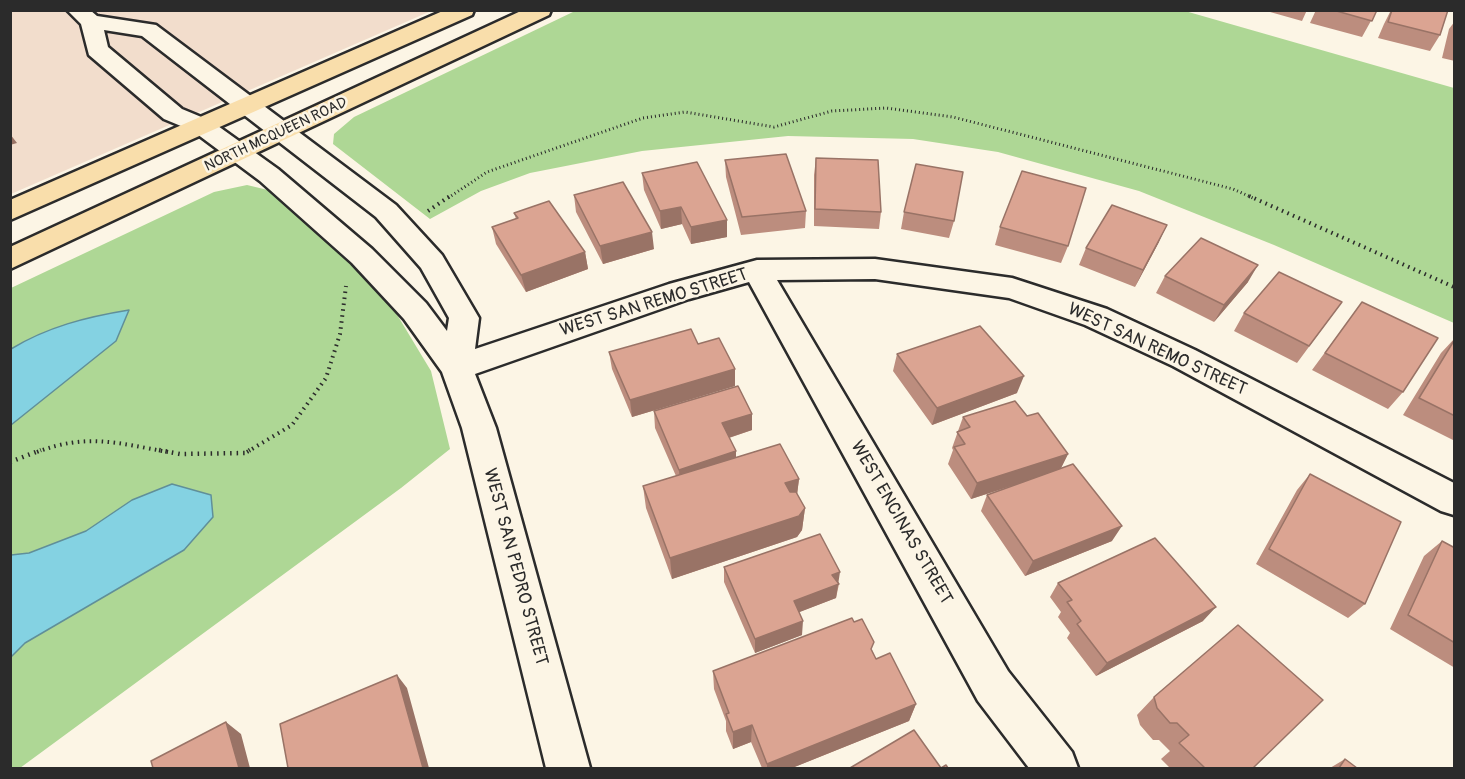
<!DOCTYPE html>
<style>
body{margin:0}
#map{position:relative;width:1465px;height:779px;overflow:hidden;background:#fcf5e5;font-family:Pangolin,sans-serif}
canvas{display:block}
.frame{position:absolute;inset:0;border:12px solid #2b2b2b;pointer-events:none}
</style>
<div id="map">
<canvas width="1465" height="779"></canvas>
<div class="frame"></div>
</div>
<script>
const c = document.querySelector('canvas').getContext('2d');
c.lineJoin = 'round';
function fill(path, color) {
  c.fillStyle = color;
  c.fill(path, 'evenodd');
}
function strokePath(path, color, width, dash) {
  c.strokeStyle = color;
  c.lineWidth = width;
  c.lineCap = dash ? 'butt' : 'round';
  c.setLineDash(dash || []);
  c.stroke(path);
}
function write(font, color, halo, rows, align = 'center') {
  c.font = font + ' Pangolin,sans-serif';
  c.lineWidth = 5;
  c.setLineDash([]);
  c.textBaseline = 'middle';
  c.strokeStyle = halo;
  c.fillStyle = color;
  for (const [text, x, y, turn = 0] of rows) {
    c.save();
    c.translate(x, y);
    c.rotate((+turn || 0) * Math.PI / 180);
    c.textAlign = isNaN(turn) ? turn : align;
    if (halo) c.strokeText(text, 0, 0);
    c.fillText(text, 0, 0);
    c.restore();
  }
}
const built = new Path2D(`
 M11,11H431L11,194Z`);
const green = new Path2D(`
 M575,11H1185L1454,88V323L1274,245L1139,191L998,152L913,139L788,136L642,151L530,173L481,191L430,219L333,144L334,134L354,117Z
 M247,185L272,191L359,267L393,308L431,371L450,449L401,488L20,768H11V288L214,192Z`);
const water = new Path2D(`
 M129,310L116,341L11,425V349C47,327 86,317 129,310Z
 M172,484L211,495L213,517L184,550L25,643L11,657V555L29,553L86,531L132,500Z`);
const pathFar2 = new Path2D(`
 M448,198L487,172L643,118L685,112L774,127L832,111L886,108L953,117L1233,189L1253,198`);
const pathFar1 = new Path2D(`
 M1249,196L1454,287
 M428,211L450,196
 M37,452C87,433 117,443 168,452
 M247,452L292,425L326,378L340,334L346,286`);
const path = new Path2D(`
 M159,450L180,454L245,453L250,450
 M10,462L41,450`);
const minor = new Path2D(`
 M67,10H90L97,16L156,25L396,205L442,255L479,318L475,349L669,284L757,260L875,259L1012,278L1107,309L1195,350L1454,483V515L1441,511L1173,366L1085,325L1009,298L875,279L777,280L1008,671L1072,752L1078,768H1029L978,701L749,282L689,299L475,374L496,428L590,768H546L462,428L442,372L404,319L352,263L260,181L193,131L164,119L89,55L81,24ZM104,30L142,36L376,217L421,268L449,318L447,331L426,303L372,249L278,169L211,121L182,109L108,47Z`);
const major = new Path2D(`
 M445,10H474L472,15L10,220V200Z
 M523,10H551L549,15L10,269V247Z`);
const wall = new Path2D(`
 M1263,10H1307L1302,21Z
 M1316,10H1377L1362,37L1310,23Z
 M1391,10H1448L1440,35L1430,51L1378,38L1384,24Z
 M1455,21V61L1442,58L1449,29Z
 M816,158L881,212L879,229L814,226V175Z
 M725,160L806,211L805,228L741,235L726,177Z
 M642,173L727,237L691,244L682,224L661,229L644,190Z
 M574,195L654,249L603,264L576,212Z
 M904,212L954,221L949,238L901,229Z
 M514,213L585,252L588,269L526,292L496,244L492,227L516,219Z
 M1000,227L1068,246L1061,263L995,245Z
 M1159,242L1135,287L1079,265L1086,248Z
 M1165,276L1248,282L1214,322L1156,293Z
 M1342,302L1297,363L1234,331L1244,313Z
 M1362,302L1403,392L1388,409L1312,370Z
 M1455,338V441L1403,415L1441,353Z
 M698,344L735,369V386L632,417L612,369L609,352Z
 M897,354L1017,393L932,425L893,371Z
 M654,411L752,414V430L729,438L736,451V458L799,479L797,495L805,508L802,530L797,537L672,579L646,508L643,486L676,476L655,428Z
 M1027,416L1068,454L1061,468L1112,541L1025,576L981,511L987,495L1027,481L971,499L948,464L953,450L952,448L963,417Z
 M1310,474L1365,604L1348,618L1256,564L1297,490Z
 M1442,541L1455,548V668L1390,629L1424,556Z
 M724,567L838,582L839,584L836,598L799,612L802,635L755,653L724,582Z
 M1058,583L1203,621L1096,676L1067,638L1070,633L1058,617L1061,612L1050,597Z
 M872,650L876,659L916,704L909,721L792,768H762L751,742L733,749L726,731V721L714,689L713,671Z
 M1154,697L1253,768H1170L1161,759L1170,751L1159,740H1153L1140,725L1137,715Z
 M1345,759L1357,768H1330Z`);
const shadedWall = new Path2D(`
 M10,134L17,143L10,145Z
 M681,207L682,224L661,229L660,211Z
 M727,220V237L691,244V227Z
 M1167,225L1159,242L1135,287L1143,270Z
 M652,232L654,249L603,264L600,246Z
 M585,252L588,269L526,292L521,275Z
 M1258,265L1248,282L1214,322L1224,305Z
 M735,369V386L632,417L630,400Z
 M1024,376L1017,393L932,425L937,408Z
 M752,414V430L722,440V423Z
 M736,451V467L680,486L679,470Z
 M1068,454L1060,470L971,499L977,483Z
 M799,479L796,502L784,505L785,483Z
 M805,508L802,530L797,537L672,579L670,558Z
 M1122,526L1112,541L1025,576L1033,561Z
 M840,572L836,598L792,615L794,601L832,575Z
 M1216,607L1203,621L1096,676L1107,663Z
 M803,621L802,635L755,653V639Z
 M397,675L407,688L429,768H423Z
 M916,704L909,721L792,768H767V764Z
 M226,722L241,734L250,768H239Z
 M752,725L751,742L733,749V732Z`);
const building = new Path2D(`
 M1333,10H1377L1372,21Z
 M1392,10L1408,11L1448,10L1440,35L1388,22Z
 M786,154L806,211L742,217L725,160Z
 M816,158L878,160L881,212L815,209Z
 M697,162L727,220L691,227L681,207L660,211L642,173Z
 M916,164L963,172L954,221L904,212Z
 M1022,171L1086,188L1068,246L1000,227Z
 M623,182L652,232L600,246L574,195Z
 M549,201L585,252L521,275L492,227L518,218L514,213Z
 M1112,205L1167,225L1143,270L1086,248Z
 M1201,238L1258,265L1224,305L1165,276Z
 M1279,272L1342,302L1309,346L1244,313Z
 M1362,302L1438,338L1403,392L1325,353Z
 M980,326L1024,376L937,408L897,354Z
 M691,329L698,344L719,338L735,369L630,400L609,352Z
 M1455,339V416L1419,398Z
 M738,386L752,414L722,423L736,451L679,470L654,411Z
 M1015,401L1027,416L1038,413L1068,454L977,483L954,447L965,444L957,432L970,427L963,417Z
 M780,444L799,479L785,483L790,492H796L805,508L799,516L670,558L643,486Z
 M1073,464L1122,526L1033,561L987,495Z
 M1310,474L1401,522L1365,604L1269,549Z
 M820,534L840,572L832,575L839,584L794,601L803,621L755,639L724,567Z
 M1155,538L1216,607L1107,663L1077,624L1081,621L1067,602L1072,600L1058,583Z
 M1442,541L1455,548V643L1408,615Z
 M852,618L854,622L862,619L874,642L871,649L876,659L890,653L916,704L767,764L752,725L733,732L726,714L729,713L713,671Z
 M1238,625L1323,700L1253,768H1205L1179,743L1189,735L1177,723H1170L1157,708L1154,697Z
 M397,675L423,768H288L280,724Z
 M226,722L239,768H153L151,761Z
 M914,730L941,768L946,765L948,768H850Z
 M1345,759L1357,768H1339Z`);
const farStreetnames = [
 ["NORTH MCQUEEN ROAD",276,135,-25]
];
const streetNames = [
 ["WEST SAN REMO STREET",654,303,-17],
 ["WEST SAN REMO STREET",1157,350,25],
 ["WEST ENCINAS STREET",901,523,60],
 ["WEST SAN PEDRO STREET",515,567,75]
];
fill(built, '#f2ddcc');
fill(green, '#aed795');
fill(water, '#84d2e2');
strokePath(water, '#608f99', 1.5);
strokePath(minor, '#2b2b2b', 5);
strokePath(major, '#2b2b2b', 5);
strokePath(pathFar2, '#2b2b2b', 3, [1, 3]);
strokePath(pathFar1, '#2b2b2b', 4, [1.5, 4.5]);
strokePath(path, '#2b2b2b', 4.5, [1.5, 5]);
fill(minor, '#fcf5e5');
fill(major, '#f9deab');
fill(wall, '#bc8d7e');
fill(shadedWall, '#997366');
fill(building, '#dba492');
strokePath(building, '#997366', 1.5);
write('15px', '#2b2b2b', '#fcf5e5', farStreetnames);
write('18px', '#2b2b2b', '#fcf5e5', streetNames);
</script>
